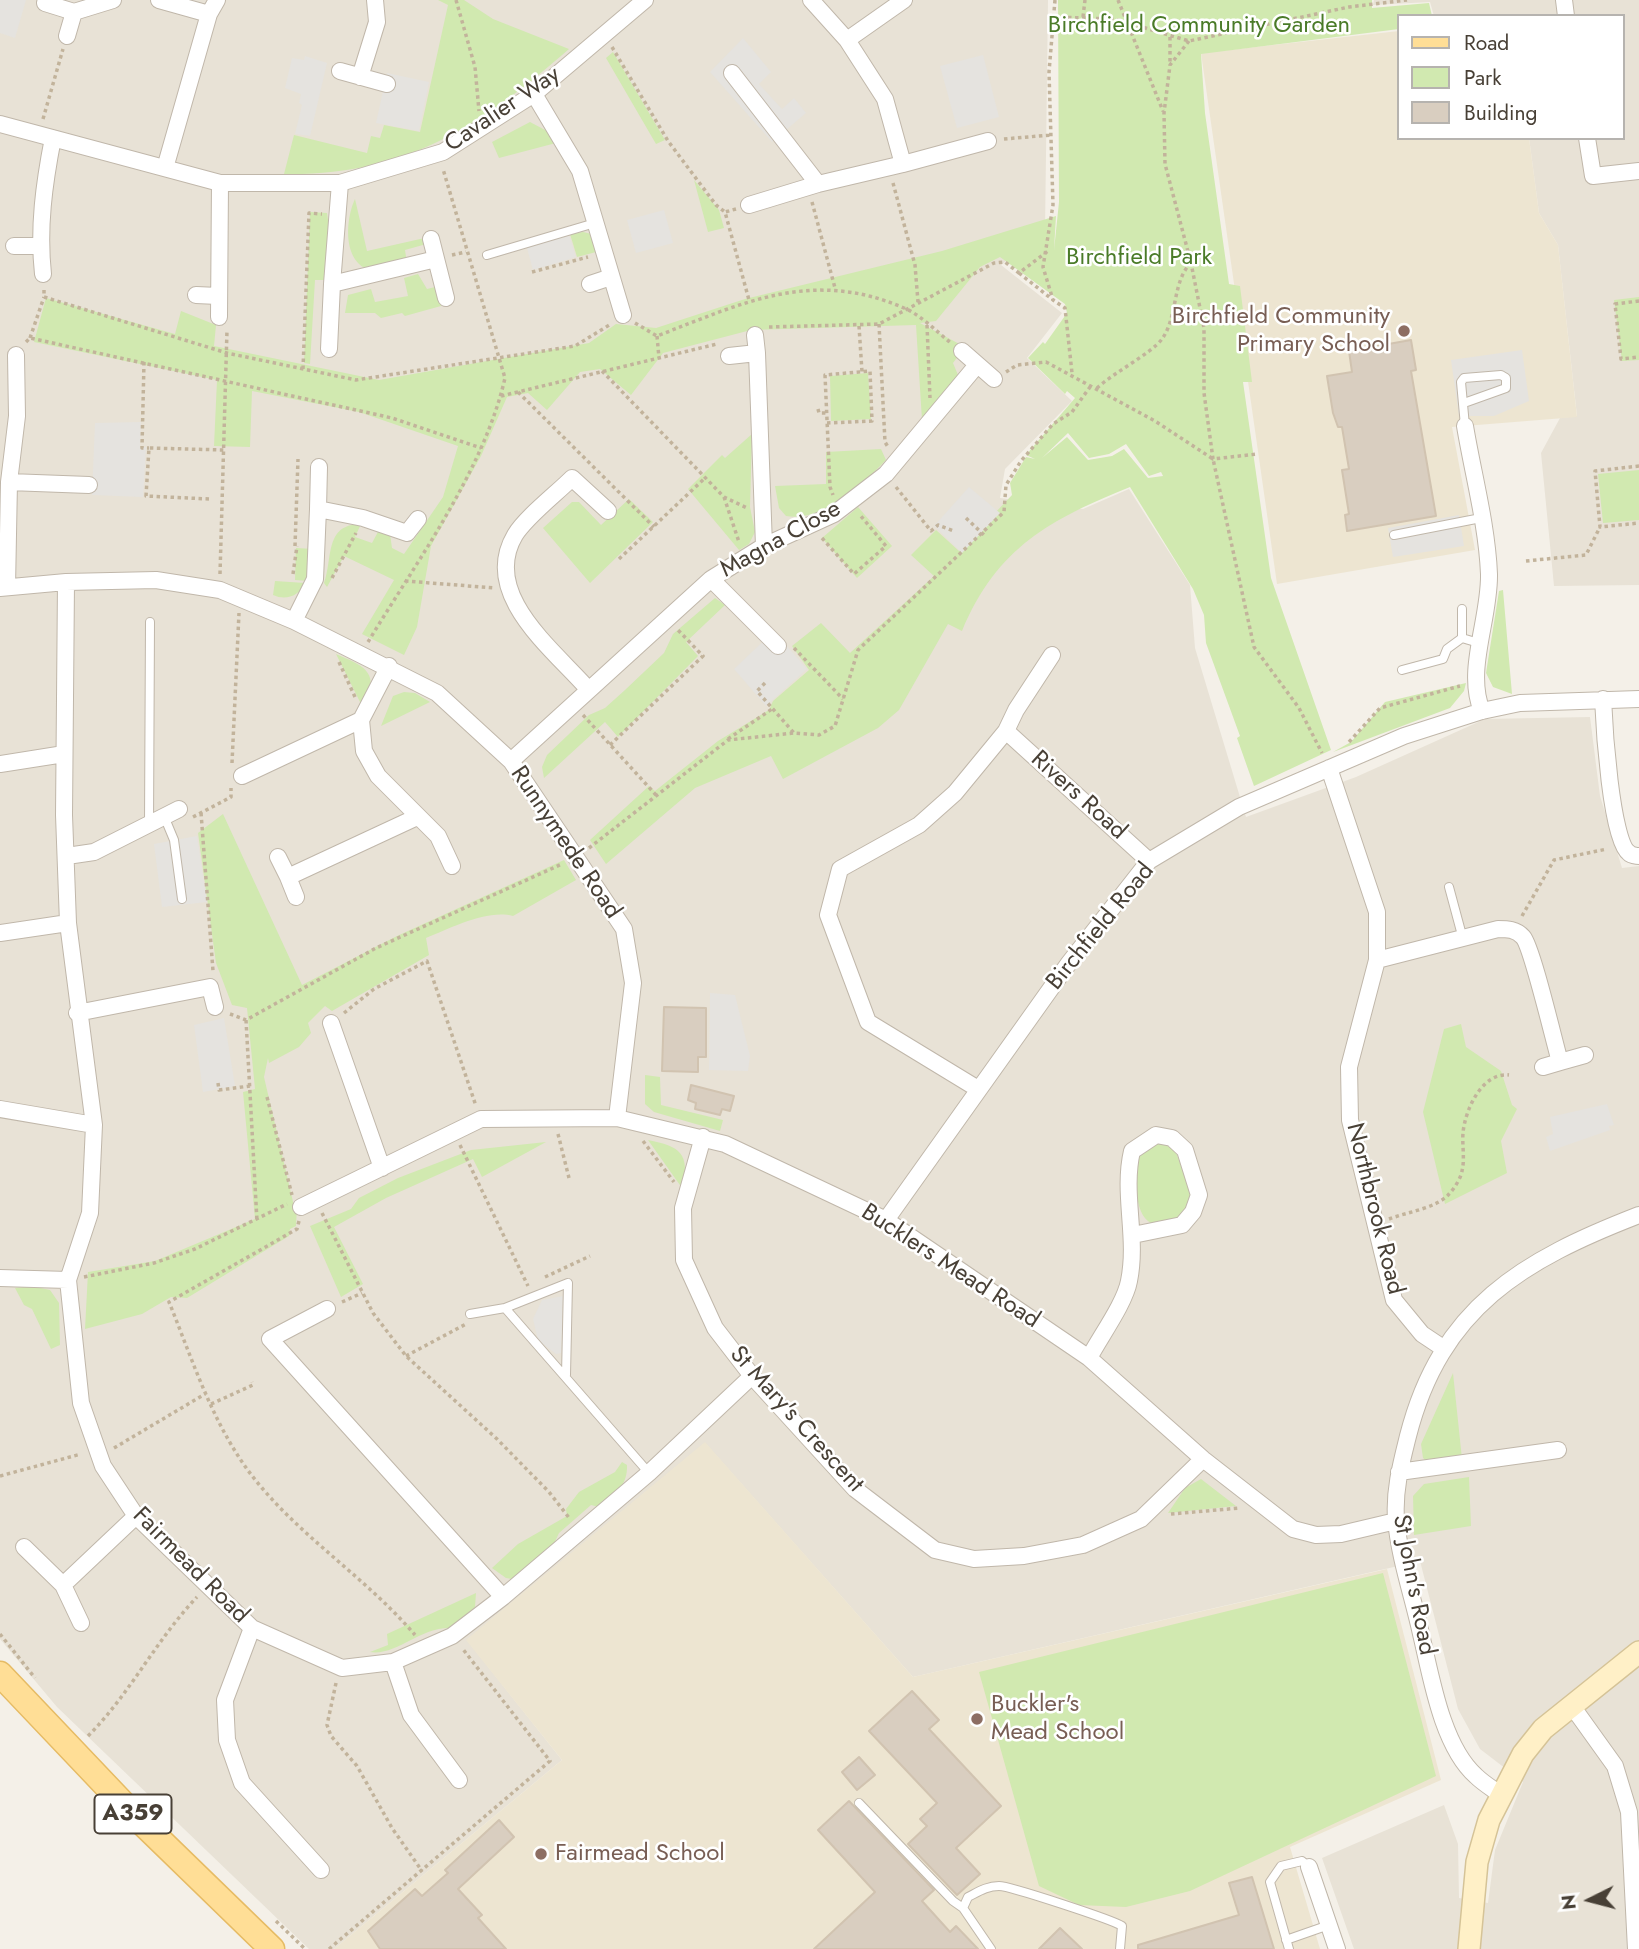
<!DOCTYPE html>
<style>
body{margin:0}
#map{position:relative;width:1639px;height:1949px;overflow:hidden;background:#f4f0e8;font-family:Jost,sans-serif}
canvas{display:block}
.legend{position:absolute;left:1397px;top:14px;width:228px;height:126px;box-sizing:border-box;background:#fff;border:2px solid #b6b3af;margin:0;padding:9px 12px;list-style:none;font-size:21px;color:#484036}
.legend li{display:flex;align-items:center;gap:14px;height:35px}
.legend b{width:35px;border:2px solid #b6b3af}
.north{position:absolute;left:1555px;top:1865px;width:70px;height:70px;-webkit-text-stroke:5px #fff;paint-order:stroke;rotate:264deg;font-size:19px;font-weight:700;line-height:28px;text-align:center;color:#484036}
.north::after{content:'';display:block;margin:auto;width:24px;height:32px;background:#484036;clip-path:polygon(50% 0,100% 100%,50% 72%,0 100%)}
</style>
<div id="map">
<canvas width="1639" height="1949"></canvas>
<ul class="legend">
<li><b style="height:9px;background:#ffde96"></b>Road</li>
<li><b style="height:19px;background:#d1e9b0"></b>Park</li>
<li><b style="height:19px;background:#d9cec0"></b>Building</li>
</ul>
<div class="north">N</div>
</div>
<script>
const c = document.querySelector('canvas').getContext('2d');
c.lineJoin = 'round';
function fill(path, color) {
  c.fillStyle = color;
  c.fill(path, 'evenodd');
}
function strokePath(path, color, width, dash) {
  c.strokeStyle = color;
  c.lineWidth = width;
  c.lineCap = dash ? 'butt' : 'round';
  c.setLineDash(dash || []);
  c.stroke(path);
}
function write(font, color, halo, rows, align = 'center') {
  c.font = font + ' Jost,sans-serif';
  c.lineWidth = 5;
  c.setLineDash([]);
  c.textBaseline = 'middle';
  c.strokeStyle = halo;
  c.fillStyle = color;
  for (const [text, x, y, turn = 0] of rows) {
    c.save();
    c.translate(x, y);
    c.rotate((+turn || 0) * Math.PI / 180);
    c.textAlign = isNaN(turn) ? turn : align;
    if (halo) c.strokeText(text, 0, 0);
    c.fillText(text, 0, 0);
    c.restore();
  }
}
const residential = new Path2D(`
 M0,0H1048L1045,231L1001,265L1062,313L1027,358L1072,401L1005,469L1000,498L1083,509L1129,489L1190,585L1195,648L1246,817L1356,777L1485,719L1590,717L1600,796L1622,868L1639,866V1949H1354L1322,1858L1444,1805L1458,1844L1459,1898L1488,1903L1495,1850L1523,1782L1480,1749L1458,1709L1420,1561L913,1677L705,1443L467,1640L562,1760L334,1949H309L57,1707L0,1639Z
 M1374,0H1639V585L1554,586L1541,453L1560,418L1577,416L1558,245L1539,213L1529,138H1623V16H1434L1430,2L1373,5Z`);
const education = new Path2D(`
 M1399,31V138H1529L1539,213L1558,245L1577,417L1452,427L1475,550L1277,584L1201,53Z
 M705,1442L913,1677L1387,1569L1441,1780L1290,1847L1320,1949H334L562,1760L466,1640Z`);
const green = new Path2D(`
 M438,0H464L493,19L569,49C481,126 406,176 284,174L294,135L367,153L371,136L380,138L384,125L420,132L448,5Z
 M1058,0H1372V8L1429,3L1432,16H1399V29L1201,54L1205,113L1229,284L1240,286L1252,382H1243L1271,578L1331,750L1254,786L1237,738L1240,736L1206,643L1204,615L1193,589L1130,487C1051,519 997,547 962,631L948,624L899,710L878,728L783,779L771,756L695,788L606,864L590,840L649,786L655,791L718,741L769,710L773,701L809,670L792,646L821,623L850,653L934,576L911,555L936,530L959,551L1012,495L1010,483L1026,457L1035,459L1026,455L1075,398L1067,391L1065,394L1028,358L1043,342L1045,344L1067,313L1065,304L1000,257L980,267L936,321L920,323L965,347L953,363L958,375L922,420L916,325L751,330L663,353L631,395L600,369L580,372L547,410L528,393L507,397L481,456L431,546L417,627L404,655L362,634L394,580L344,556L327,587L324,583C333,559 324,524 361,524L355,537L372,543L379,530L390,534L392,548L404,554L443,497L458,446L359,412L252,391L250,447L214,446L217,380L34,342L46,298L175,334L181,311L216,325L214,346L379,380L589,343L616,324L656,328L745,299L942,251L1056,216L1054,250L1059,202ZM1068,433L1089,458L1109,454L1126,444L1149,476L1161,472L1163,476L1148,478L1124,449L1112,456L1088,460L1067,437L1042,458Z
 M613,52L665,140L656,144L606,58Z
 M530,122L547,131L556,143L499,158L492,142Z
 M694,180L719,210L724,228L708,232Z
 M355,199L367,251L429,237L430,243L405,250L407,263C397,265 383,272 374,271C342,266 345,220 355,199Z
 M310,212L327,213L330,234L327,280H315L310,364L304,363Z
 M583,232L596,235L600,251L577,257L570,234Z
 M418,274L427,289L435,287L441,306L405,316L402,313L381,318L375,313H345L348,295L371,289L375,302L408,296L404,278Z
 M1639,297V360L1622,361L1614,300Z
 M868,373L871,419L831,421L830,376Z
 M752,434L750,507L755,532L749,544L739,550L688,489L722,455L725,458Z
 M881,449L886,460C861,486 824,522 786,516L779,508L775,486L826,484V452Z
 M1639,470V520L1603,523L1598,474Z
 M629,499L653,522L590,583L543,528L572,502H579L601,525Z
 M858,507L892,546L857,578L822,538Z
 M296,548L314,549L309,581L295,580Z
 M275,581L305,583C299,596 286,601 273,595Z
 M1503,590L1512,694L1493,687L1486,673L1499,591Z
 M715,598L725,605L686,642L698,656L618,737L605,722L544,778L542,767L547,755L589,715L605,708L625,690L664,653L673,634Z
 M336,654C361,665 381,671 365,702H360Z
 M1466,683L1464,691L1450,708L1333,752L1351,742L1385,702Z
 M404,692L415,693L430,702L381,726L393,696Z
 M223,814L302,985L397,936L564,860L576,880L513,916C487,909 451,928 426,938L429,955L332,1011L325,1006L308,1023L311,1033L299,1047L269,1063L268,1058L264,1077L294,1206L297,1208L296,1226L290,1229L289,1236L187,1298L171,1297L142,1314L85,1329L88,1272L155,1261L255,1219L243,1092L255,1089L247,1008L232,1005L216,963L198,833Z
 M1461,1024L1466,1047L1501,1071L1512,1105L1517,1109L1501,1141L1507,1173L1445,1204L1423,1112L1444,1029Z
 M645,1075L660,1077L661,1105L723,1120L720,1131L654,1112L645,1104Z
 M648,1140C680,1146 691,1154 682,1188Z
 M1158,1141L1175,1150L1192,1195L1188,1212C1135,1250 1135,1194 1135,1157Z
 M546,1142L482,1177L473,1159L386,1198L334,1227L363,1284L341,1297L310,1226L351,1209L359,1198L398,1178L471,1150Z
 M32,1286L50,1290L59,1303L60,1345L51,1349L32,1309L24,1305L15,1288Z
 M1453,1373L1462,1459L1432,1465L1423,1458L1421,1444Z
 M622,1462L627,1465C628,1486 614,1495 599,1507L591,1505L559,1533L551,1550L518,1580L506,1578L492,1568L518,1544L567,1516L566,1509L579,1492L615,1472Z
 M1469,1477L1471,1526L1414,1535L1413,1496L1424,1484Z
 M1201,1479L1236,1506L1168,1513L1185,1488Z
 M1383,1573L1436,1776L1190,1891L1126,1907L1079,1905L1039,1886L979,1672Z
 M476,1593L475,1607L451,1628C419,1627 397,1656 370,1652L388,1645L387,1634Z`);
const parking = new Path2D(`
 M0,0H26L15,38L0,33Z
 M743,38L771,72L759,84L782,109L794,98L806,113L772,142L710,72Z
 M983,55L999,117L957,128L940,66Z
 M305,56L327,63L310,136L295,134L302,105L299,103L301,94L285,88L292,58L304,60Z
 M387,73L429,82L419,131L376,123Z
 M664,210L673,243L636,253L627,220Z
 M569,235L576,257L533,270L527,248Z
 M1522,350L1529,401L1494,416H1459L1451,360Z
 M141,422L140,447H146L143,497L92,495L95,423Z
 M969,487L1000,513L962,553L934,526Z
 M1459,515L1464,546L1393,557L1388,528Z
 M774,631L807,669L766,706L734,669Z
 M197,836L207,902L162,907L154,844Z
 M710,993L735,995L750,1056L748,1071L709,1070Z
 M224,1018L235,1086L203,1092L194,1025Z
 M1607,1104L1614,1125L1609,1126L1610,1130L1550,1151L1546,1137L1553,1134L1550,1117Z
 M563,1296L561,1353L556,1354L538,1340L533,1319L542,1300Z`);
const building = new Path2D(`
 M1411,340L1416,370L1411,371L1436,516L1347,531L1345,515L1349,514L1342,470L1349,469L1342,427H1338L1333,413L1327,376L1352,372L1349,351Z
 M664,1007L706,1008V1057H698V1072L662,1071Z
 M691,1085L734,1096L730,1111L722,1109L720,1115L695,1109L696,1103L688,1100Z
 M912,1691L939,1720L929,1729L1001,1806L956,1848L980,1874L957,1895L908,1844L927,1826L920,1819L937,1803L869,1731Z
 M859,1757L875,1775L857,1790L842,1772Z
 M849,1801L934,1890L922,1901L950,1932L956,1926L978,1949H814L875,1892L818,1830Z
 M499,1820L514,1837L458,1889L482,1915L478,1918L506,1949H380L368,1931L415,1889L422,1896L448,1873L445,1870Z
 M1252,1877L1274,1949H1138V1945L1239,1915L1229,1883Z
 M1060,1928L1082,1949H1039Z`);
const path = new Path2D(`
 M456,0L475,67L479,111
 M1055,0L1049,72L1053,205L1043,267L1053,300L1065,308L1072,373
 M1118,0L1163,111
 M1054,17L1115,19L1189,41L1349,7L1407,0
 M1083,17L1085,0
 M1170,37V63
 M1189,41L1170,65L1164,113L1165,164L1191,263L1204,328V393L1213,459L1257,454
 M612,47L668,141L716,205L725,212
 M43,119L63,49
 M1004,139L1051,135
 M893,183L915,265L918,302
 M812,202L835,288
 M736,209L725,212L749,300
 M452,255L466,252
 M532,272L588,257
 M1019,273L1053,300
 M44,290V297L227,353L356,380L575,346L611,324
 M1639,301L1615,304L1621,359L1639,357
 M635,323L657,336C743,303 812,268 904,308C921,315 937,332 951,343
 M879,324L885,442L888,447
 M927,325L930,398
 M859,326L862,372
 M769,327L879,324L994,263L1005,262L1019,273L1048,251
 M657,336L659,358
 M30,338L44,297
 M26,342L30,338L392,418L481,448
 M144,362L142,448H149
 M303,369L309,213L322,214
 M602,371L724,497L747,508
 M1006,372L1017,365L1046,362L1155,421L1213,459L1254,647L1299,708L1322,753
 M1097,388C1113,373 1152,353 1162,339C1178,317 1172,281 1191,263
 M518,392L654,527
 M501,396L717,344
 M818,409L819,413H827
 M827,423L872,421L870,371L825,375L830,487L833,495
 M1639,466L1595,471L1600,527L1639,523
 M896,487L931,531L938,525L954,531
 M724,497L739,542
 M209,499L146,496L149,448L224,450
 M966,518L984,535
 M822,538L854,574L886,546L860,515
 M295,546L298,459
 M619,559L705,478
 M1526,561L1586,555L1600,527
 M220,574L227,330
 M293,574L297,546
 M332,578L356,533
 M405,581L495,588
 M368,642C417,561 484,470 505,378L443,169
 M794,648L843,699
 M339,662L355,697
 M765,683L757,691L794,733
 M583,715L656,795
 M728,739L772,709
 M1349,742L1380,708L1460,686
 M610,745L703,656L678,630
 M232,763L239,613
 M201,813L213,971
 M193,817L231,797V788
 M589,848L728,740L794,733L819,735L835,726L858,650L1004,512L1006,485L1021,461L1053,424L1072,412L1090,387
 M1522,916L1554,860L1607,849
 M344,1013L374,989L427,961L476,1106
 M230,1014L246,1020L376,948L562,864
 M246,1020L257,1221
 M218,1083L219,1090L250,1086
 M267,1097L292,1195
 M558,1134L569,1178
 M643,1141L674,1182
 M460,1145L528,1286
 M322,1213L373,1313L406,1356L497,1439L549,1492L570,1519
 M1389,1219C1407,1212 1437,1208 1449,1194C1454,1189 1461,1178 1462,1171C1465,1159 1462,1145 1463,1133C1465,1110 1482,1072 1509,1075
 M299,1221L297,1229L169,1302C195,1366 216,1435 262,1488C308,1542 369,1581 415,1635
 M84,1277L154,1263L195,1249L287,1204
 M545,1277L590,1256
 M342,1302L362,1293
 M406,1356L466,1324
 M211,1404L253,1385L252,1382
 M114,1448L205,1394
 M0,1476L81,1454
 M1171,1514L1240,1508
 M0,1634L35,1678
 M336,1683L327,1725L331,1736L357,1766L392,1828L422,1871
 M88,1736C130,1694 156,1640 197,1597
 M276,1921L305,1949
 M329,1949L550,1761L462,1648`);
const lane = new Path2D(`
 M487,255L595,223
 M1464,403L1506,388V378L1501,375L1464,378L1461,382L1465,426
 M1394,535L1481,518
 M1462,609V638
 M1402,670L1443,659L1447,649L1462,638L1482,644
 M164,816L174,840L182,899
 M149,824L150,622
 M1449,887L1463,939
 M505,1308L568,1283L566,1375
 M470,1314L505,1308L649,1473
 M859,1803L953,1901L963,1908
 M1286,1940L1329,1925
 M991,1949L963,1908L968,1897C978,1892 987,1886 999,1886C1010,1886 1113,1920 1122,1926L1120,1949
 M1289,1949L1270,1882L1281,1866L1302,1861L1309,1867`);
const street = new Path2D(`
 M159,0L209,14
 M1564,0L1566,16
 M45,3L74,12L113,0
 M67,36L74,12
 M847,40L904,0
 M340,71L387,84
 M732,73L818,184
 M360,77L377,22L375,0
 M534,94L580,171L623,315
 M0,124L220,183H340L443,152L534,94L645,0
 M1587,138L1593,176L1639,171
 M903,164L988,141
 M165,168L209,14L217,0
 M340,183L332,284L436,259
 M749,205L818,184L903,164L885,99L847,40L811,0
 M431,239L446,298
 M14,246H40
 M43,274C38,228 44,184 53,138
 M590,284L611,277
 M196,295L218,296
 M219,317L220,183
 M329,349L332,284
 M962,351L994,379
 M757,353L764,546
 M729,356L757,353L755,335
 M1465,426C1473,474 1487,525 1489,574C1490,619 1465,670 1482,711
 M9,482L89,485
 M318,509L319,467
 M711,579L778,646
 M66,582L64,815L68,923L94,1125L90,1213L68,1280L81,1403L103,1466L136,1516L252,1628L342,1668L393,1662L452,1636L503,1597L649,1473L752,1376
 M7,587L9,482L17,416L16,355
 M0,588L66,582L156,580L220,590L294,621L437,693L511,761L624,929L633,983L617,1118
 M294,621L315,579L318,509L363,518L407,533L418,519
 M389,666L361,720L364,751L378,776L438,836L452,866
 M588,689C553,649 480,594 515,535C526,517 556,494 572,478L608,511
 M1603,699C1604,724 1611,841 1629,853C1630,855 1637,856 1639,856
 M1006,731L1016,710L1052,655
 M511,761L711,579L764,546L834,514L886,474L977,365
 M0,764L64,754
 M1329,768L1377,912V960L1349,1067L1350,1120L1394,1300L1422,1334L1443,1348
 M242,776L361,720
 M67,856L94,852L179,809
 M278,857L288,877
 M296,897L288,877L417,817
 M0,933L68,923
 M1377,960L1498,929C1507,929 1516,929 1523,937C1532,947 1554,1041 1560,1062L1585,1055
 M77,1013L210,987L215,1007
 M331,1023L382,1168
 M1543,1067L1560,1062
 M978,1089L868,1022L828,915L840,869L919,825L955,793L1006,731L1149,861
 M0,1109L94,1125
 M703,1137L683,1208L684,1260L715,1328L752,1376L855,1489L935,1550L974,1559L1024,1556L1083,1545L1141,1519L1203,1459
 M301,1207L481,1119L617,1118L725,1144L886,1220L1089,1358L1203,1459L1293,1529L1316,1535L1341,1534L1396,1521
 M886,1220L1069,963L1149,861L1239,807L1404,736L1482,711L1520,703L1639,699
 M0,1278L68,1280
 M327,1309L270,1339L503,1597
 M1089,1358C1100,1337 1125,1303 1129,1281C1138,1237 1122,1194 1132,1151L1156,1135L1172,1138L1185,1150L1199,1195L1193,1212L1182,1225L1133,1235
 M1399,1472L1558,1450
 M24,1547L63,1585L81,1623
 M63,1585L136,1516
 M252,1628L225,1700L227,1740L242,1783L321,1870
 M393,1662L411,1715L459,1780
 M1572,1706L1615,1766L1629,1812L1636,1949
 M1501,1795C1493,1789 1483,1783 1476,1776C1442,1746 1431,1676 1421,1634C1413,1597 1399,1557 1396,1519C1394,1490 1401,1464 1408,1436C1441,1307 1523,1260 1639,1215
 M1309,1867L1337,1949`);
const secondary = new Path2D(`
 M1469,1949L1477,1862L1489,1820L1523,1754L1543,1729L1639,1652`);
const primary = new Path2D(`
 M0,1674L134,1815L272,1949`);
const markers = [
 [1404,331,7,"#8d6e63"],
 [977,1719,7,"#8d6e63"],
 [541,1854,7,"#8d6e63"]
];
const shields = [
 [133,1814,77]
];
const shieldNames = [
 ["A359",133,1814]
];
const parkNames = [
 ["Birchfield Community Garden",1199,26],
 ["Birchfield Park",1139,258]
];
const streetNames = [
 ["Cavalier Way",503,110,-34],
 ["Magna Close",781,540,-29],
 ["Rivers Road",1078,796,42],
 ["Runnymede Road",565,843,56],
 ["Birchfield Road",1101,927,-51],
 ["Northbrook Road",1374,1209,76],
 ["Bucklers Mead Road",950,1267,33],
 ["St Mary's Crescent",796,1420,48],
 ["Fairmead Road",190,1566,45],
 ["St John's Road",1413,1585,79]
];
const educationNames = [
 ["Birchfield Community",1390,317,"right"],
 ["Primary School",1390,345,"right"],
 ["Buckler's",991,1705],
 ["Mead School",991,1733],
 ["Fairmead School",555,1854]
];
fill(residential, '#e8e2d6');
fill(education, '#ede5d1');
fill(green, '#d1e9b0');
fill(parking, '#e5e3df');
fill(building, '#d9cec0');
strokePath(building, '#d1c3b0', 2);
strokePath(lane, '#c0b7aa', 10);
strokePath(street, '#c0b7aa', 18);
strokePath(secondary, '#d5c397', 24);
strokePath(primary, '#e6bb64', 27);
strokePath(path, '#c2b39b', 3.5, [3.5, 3.5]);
strokePath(lane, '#fff', 8);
strokePath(street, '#fff', 16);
strokePath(secondary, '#fff0c7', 21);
strokePath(primary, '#ffde96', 24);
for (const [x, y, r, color] of markers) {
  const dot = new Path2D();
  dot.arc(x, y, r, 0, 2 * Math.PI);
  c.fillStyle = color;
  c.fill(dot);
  strokePath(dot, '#fff', 2.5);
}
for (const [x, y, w] of shields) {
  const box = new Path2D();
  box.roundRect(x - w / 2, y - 19.5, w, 39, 5);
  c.fillStyle = '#fff';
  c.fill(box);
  strokePath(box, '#484036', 2);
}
write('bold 23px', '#484036', null, shieldNames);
write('24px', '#4a7b28', '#fff', parkNames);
write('24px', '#484036', '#fff', streetNames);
write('24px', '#785e54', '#fff', educationNames, 'left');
</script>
